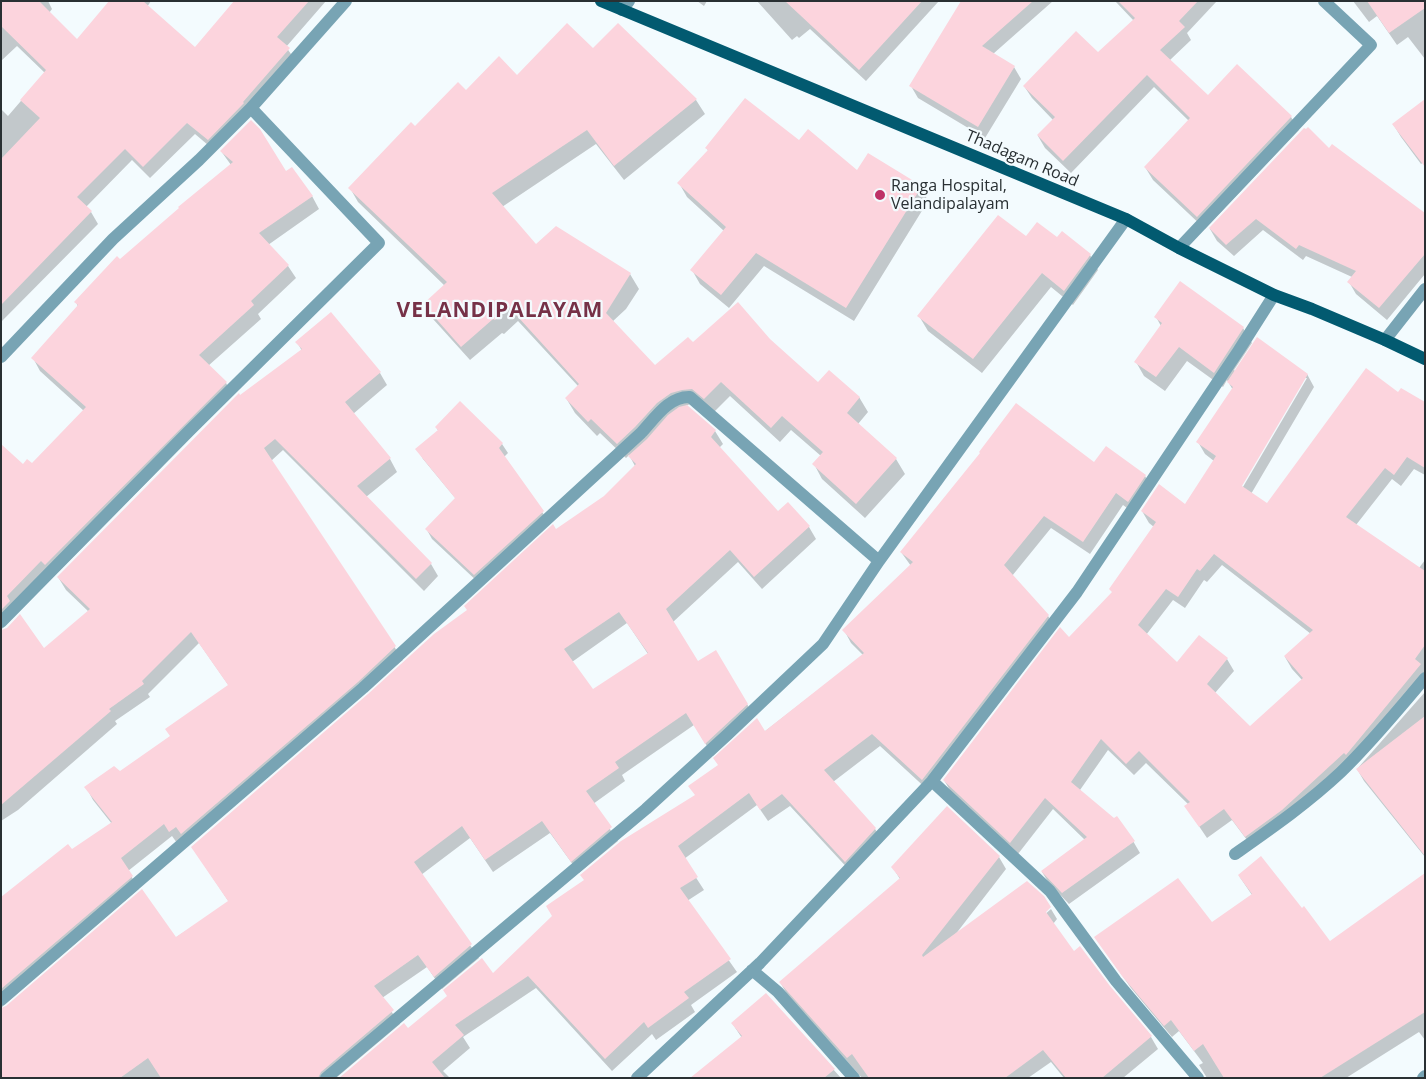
<!DOCTYPE html>
<style>
body{margin:0}
#map{position:relative;width:1426px;height:1079px;overflow:hidden;background:#f3fbfe;font-family:"Open Sans",sans-serif}
canvas{display:block}
.frame{position:absolute;inset:0;border:2px solid #293033;pointer-events:none}
</style>
<div id="map">
<canvas width="1426" height="1079"></canvas>
<div class="frame"></div>
</div>
<script>
const c = document.querySelector('canvas').getContext('2d');
c.lineJoin = 'round';
function fill(path, color) {
  c.fillStyle = color;
  c.fill(path, 'evenodd');
}
function strokePath(path, color, width, dash) {
  c.strokeStyle = color;
  c.lineWidth = width;
  c.lineCap = dash ? 'butt' : 'round';
  c.setLineDash(dash || []);
  c.stroke(path);
}
function write(font, color, halo, rows, align = 'center') {
  c.font = font + ' "Open Sans",sans-serif';
  c.lineWidth = 4.5;
  c.setLineDash([]);
  c.textBaseline = 'middle';
  c.strokeStyle = halo;
  c.fillStyle = color;
  for (const [text, x, y, turn = 0] of rows) {
    c.save();
    c.translate(x, y);
    c.rotate((+turn || 0) * Math.PI / 180);
    c.textAlign = isNaN(turn) ? turn : align;
    if (halo) c.strokeText(text, 0, 0);
    c.fillText(text, 0, 0);
    c.restore();
  }
}
const shadow = new Path2D(`
 M1,1H48L52,9L49,13L77,41L111,1H151L147,7L195,48L236,1H326L286,47L296,61L215,151L195,134L150,178L132,160L86,207L91,212L98,224L1,322V109L8,116L45,73L17,46L1,61Z
 M697,1H707L704,6Z
 M757,1H939L866,81L810,29L799,38L797,36L792,40Z
 M962,1H1053L993,54L1014,67L1021,79L985,138L918,98L911,86Z
 M1115,1H1217L1187,33L1191,40L1170,60L1208,97L1237,66L1291,117L1299,130L1205,229L1153,180L1145,167L1189,121L1154,87L1071,173L1045,148L1038,136L1053,120L1032,98L1024,86L1098,54L1134,21Z
 M1353,1H1425V59L1408,37L1397,45L1377,16L1369,22Z
 M618,25L696,100L705,114L624,180L596,144L502,207L536,246L630,274L639,289L626,309L612,322L655,367L693,344L769,340L818,384L859,397L868,412L858,424L896,459L905,474L865,518L822,479L814,464L821,456L791,430L780,442L730,396L713,413L690,404L686,406L715,431L723,444L719,448L778,513L809,527L816,539L762,589L738,562L673,622L698,663L747,704L754,717L713,756L694,725L622,775L625,781L593,804L618,841L579,873L550,833L493,872L470,838L421,875L479,958L442,989L427,967L382,998L400,1024L336,1078H1L175,938L229,902L192,847L468,611L556,530L604,497L635,466L629,455L626,458L600,433L597,436L575,413L566,398L578,386L518,321L504,334L502,333L470,360L433,319L424,304L445,286L358,202L350,188L415,128L466,91L517,77L593,50ZM627,623L648,654L593,691L572,662Z
 M1393,124L1425,161L1421,164L1401,137Z
 M799,142L857,172L921,187L928,201L854,321L764,266L729,308L700,284L692,270L724,231L687,197L679,183L708,151L707,148Z
 M1329,150L1425,215V274L1387,320L1356,294L1349,282L1352,277L1306,256L1303,260L1263,230L1234,256L1217,241L1210,229Z
 M221,151L285,173L312,196L319,209L268,245L288,266L296,278L258,314L261,319L208,366L226,383L233,395L1,630V446L23,465H32L84,411L40,371L33,358L78,307L76,302L231,165Z
 M1057,239L1090,255L1098,270L1073,305L1051,287L982,373L928,331L919,316Z
 M1156,317L1243,328L1252,343L1234,370L1236,372L1307,374L1314,387L1251,494L1268,505L1399,394L1425,403V475L1414,469L1401,486L1392,479L1356,525L1419,568L1425,560V686L1253,848L1232,820L1207,838L1186,807L1189,805L1146,763L1134,775L1108,750L1080,790L1133,841L1140,853L1069,904L1049,883L1042,872L1085,840L1053,809L1018,854L951,792L944,780L1069,639L1113,593L1154,527L1149,523L1142,511L1185,505L1214,461L1205,454L1198,442L1233,390L1227,380L1223,387L1187,361L1165,391L1144,376L1136,362L1161,326ZM1304,378H1307L1240,492L1237,491ZM1222,565L1311,634L1285,657L1292,669L1302,680L1250,727L1215,693L1234,671L1227,659L1178,664L1146,635L1173,600L1185,608L1204,580L1207,582Z
 M297,342L380,373L387,385L353,414L390,459L397,472L366,497L431,564L438,576L424,591L283,450L271,461L403,660L177,843L172,836L128,871L139,889L1,1008V898L112,824L93,800L86,787L119,773L171,736L229,686L199,643L148,694L150,697L115,721L117,724L18,810L1,821V775L44,649L89,612L66,590L58,577L240,396L302,351Z
 M436,427L502,444L508,453L504,457L549,522L480,584L432,539L427,530L456,499L423,459L417,449L439,432Z
 M1094,464L1145,476L1152,488L1135,514L1123,505L1090,554L1051,528L1012,576L1048,616L1056,628L930,792L880,746L833,782L875,829L883,841L852,873L790,806L768,821L757,805L684,859L704,890L687,901L737,972L691,1005L695,1012L656,1040L652,1034L612,1071L536,988L463,1037L470,1048L443,1071L450,1078H341L408,1030L493,975L553,917L585,881L696,796L764,732L863,655L851,643L844,630L911,566L901,552Z
 M1425,692V857L1364,781L1357,769Z
 M999,857L1006,869L955,935L1042,917L1051,909L1057,919L1053,924L1073,953L1109,987L1151,1037L1158,1049L1123,1078H1064L1051,1062L1028,1078H862L787,994L780,982L900,879L893,868Z
 M1425,875V1040L1419,1032L1346,1078H1207L1199,1065L1203,1063L1179,1031L1172,1037L1131,988L1095,937L1211,924L1252,895L1239,876L1330,943Z
 M766,994L841,1078H692L742,1038L732,1023Z`);
const building = new Path2D(`
 M1,1H39L77,39L109,1H143L195,47L234,1H309L277,37L290,48L243,102L244,103L208,140L187,123L143,167L125,149L77,197L92,211L1,305V159L40,118L20,100L46,70L1,26Z
 M785,1H922L859,70Z
 M961,1H1033L982,46L1015,66L978,127L909,86Z
 M1118,1H1198L1179,21L1185,27L1160,50L1208,95L1237,64L1292,116L1197,217L1144,167L1190,118L1147,75L1063,161L1037,135L1055,117L1023,86L1076,31L1098,52L1135,18Z
 M1367,1H1425V8L1389,33Z
 M567,23L593,48L618,23L697,99L614,166L587,130L492,193L536,244L556,226L631,273L606,313L655,365L688,337L693,342L738,302L770,339L818,382L829,370L860,397L847,413L897,458L856,504L812,464L823,452L782,416L771,428L721,382L704,399L692,389L682,390L671,393L657,403L635,427L617,444L591,419L588,422L565,398L579,384L509,307L495,320L493,319L461,347L423,304L447,282L348,188L411,122L415,126L458,82L466,90L499,56L517,75Z
 M745,98L799,140L808,129L857,170L868,153L922,186L846,308L756,253L721,295L690,270L726,227L677,183L708,150L705,148Z
 M1425,99V167L1392,124Z
 M251,120L260,129L286,171L292,167L313,196L259,233L289,265L251,301L254,305L199,355L227,382L45,565L41,561L7,596L10,601L1,610V444L23,464L27,459L32,463L86,407L31,358L78,305L74,302L117,256L120,259L179,208L178,207L233,162L220,151Z
 M1308,127L1329,148L1332,144L1425,213V254L1379,308L1347,282L1356,271L1299,245L1296,249L1256,219L1226,245L1209,228L1304,128L1306,129Z
 M998,215L1026,236L1037,222L1057,237L1062,231L1091,254L1064,291L1042,273L973,359L917,316Z
 M1180,281L1244,327L1214,373L1179,347L1156,377L1134,362L1162,323L1154,317Z
 M331,312L381,372L345,402L391,458L357,486L432,563L416,579L275,439L264,448L396,646L358,682L181,834L176,827L169,832L164,824L121,858L133,876L1,989V897L68,844L72,849L112,822L84,787L114,766L120,771L170,736L165,729L228,685L191,632L142,681L144,684L109,709L111,711L1,805V630L7,628L20,614L44,648L90,609L57,577L239,393L240,395L302,349L295,342Z
 M1257,337L1308,374L1242,486L1267,503L1366,368L1398,392L1401,388L1425,402V468L1407,457L1394,475L1385,468L1346,517L1425,571V645L1415,659L1421,664L1346,755L1344,753L1282,810L1245,837L1224,809L1199,827L1184,806L1190,802L1139,751L1126,764L1101,739L1071,782L1114,818L1117,816L1135,841L1062,893L1041,871L1087,837L1045,798L1010,843L943,780L1060,627L1069,637L1112,592L1109,589L1156,522L1141,511L1159,484L1185,504L1216,456L1196,442L1233,387L1227,382ZM1214,554L1313,630L1284,656L1303,678L1250,726L1207,684L1228,658L1199,635L1177,662L1138,625L1166,589L1178,597L1197,569L1200,571Z
 M460,401L503,443L499,448L544,511L474,575L425,529L455,498L415,449L438,430L435,427Z
 M1016,403L1094,462L1106,446L1146,475L1128,502L1116,493L1083,542L1044,516L1004,565L1049,615L922,780L872,734L824,770L876,828L845,862L782,794L760,810L749,793L678,846L698,877L680,888L731,959L684,992L689,998L648,1028L644,1022L605,1059L528,976L455,1025L464,1035L432,1062L445,1078H339L404,1023L408,1028L447,996L443,990L482,958L493,973L552,916L546,906L584,880L580,875L621,841L695,795L688,786L718,765L713,758L757,718L765,731L864,653L842,630L913,562L900,552L980,453L979,452Z
 M687,405L716,430L711,437L778,511L788,502L810,526L754,577L730,550L666,609L698,661L716,650L748,704L705,744L686,713L615,762L619,768L586,791L612,827L571,862L542,821L485,860L462,826L414,862L472,944L434,977L418,955L374,986L394,1010L321,1072L318,1078H161L148,1058L120,1078H1V1008L6,1006L142,889L176,937L228,901L191,847L368,694L434,634L467,610L464,606L553,524L556,529L604,496L636,464L628,456L647,439L668,415L679,407ZM619,612L648,653L593,689L564,649Z
 M1425,716V856L1356,769Z
 M947,806L1000,856L922,955L923,957L1027,881L1044,896L1051,907L1046,912L1074,951L1080,946L1110,986L1152,1036L1102,1078H1066L1043,1050L1005,1078H869L852,1054L847,1058L779,982L900,878L891,867Z
 M1261,856L1302,908L1304,906L1330,941L1425,873V1012L1320,1078H1224L1203,1044L1194,1051L1171,1020L1164,1026L1122,976L1094,937L1178,878L1212,922L1252,894L1238,875Z
 M766,993L835,1069L824,1078H690L742,1036L731,1023Z`);
const street = new Path2D(`
 M622,10L629,1
 M1179,248L1371,45L1324,1
 M1385,340L1425,289
 M1,357L113,239L199,160L251,108L346,1
 M1,622L188,432L379,243L251,108
 M932,781L1050,891L1116,981L1198,1078
 M1235,854C1272,828 1308,803 1341,772C1371,743 1398,710 1425,678
 M752,970L778,992L854,1078
 M1,1000L363,688L641,433C655,418 669,396 690,397L879,561
 M326,1078L646,809L727,735L823,644L879,561L1126,219
 M637,1078L760,963L932,781L1077,592L1239,350L1274,295
 M1423,1078L1425,1076`);
const primary = new Path2D(`
 M601,1L1126,219L1179,248L1274,295L1312,309L1385,340L1425,359`);
const markers = [
 [880,195,6,"#be3267"]
];
const streetNames = [
 ["Thadagam Road",1022,159,23]
];
const poiNames = [
 ["Ranga Hospital,",891,186],
 ["Velandipalayam",891,204]
];
const districtNames = [
 ["VELANDIPALAYAM",500,311]
];
fill(shadow, '#0003');
fill(building, '#fcd4dd');
strokePath(street, '#78a4b4', 12);
strokePath(primary, '#025a70', 12);
for (const [x, y, r, color] of markers) {
  const dot = new Path2D();
  dot.arc(x, y, r, 0, 2 * Math.PI);
  c.fillStyle = color;
  c.fill(dot);
  strokePath(dot, '#f3fbfe', 2);
}
write('16px', '#293033', '#f3fbfe', streetNames);
write('16px', '#293033', '#f3fbfe', poiNames, 'left');
c.letterSpacing = '1px';
write('bold 21px', '#763147', '#f3fbfe', districtNames);
c.letterSpacing = '0px';
</script>
